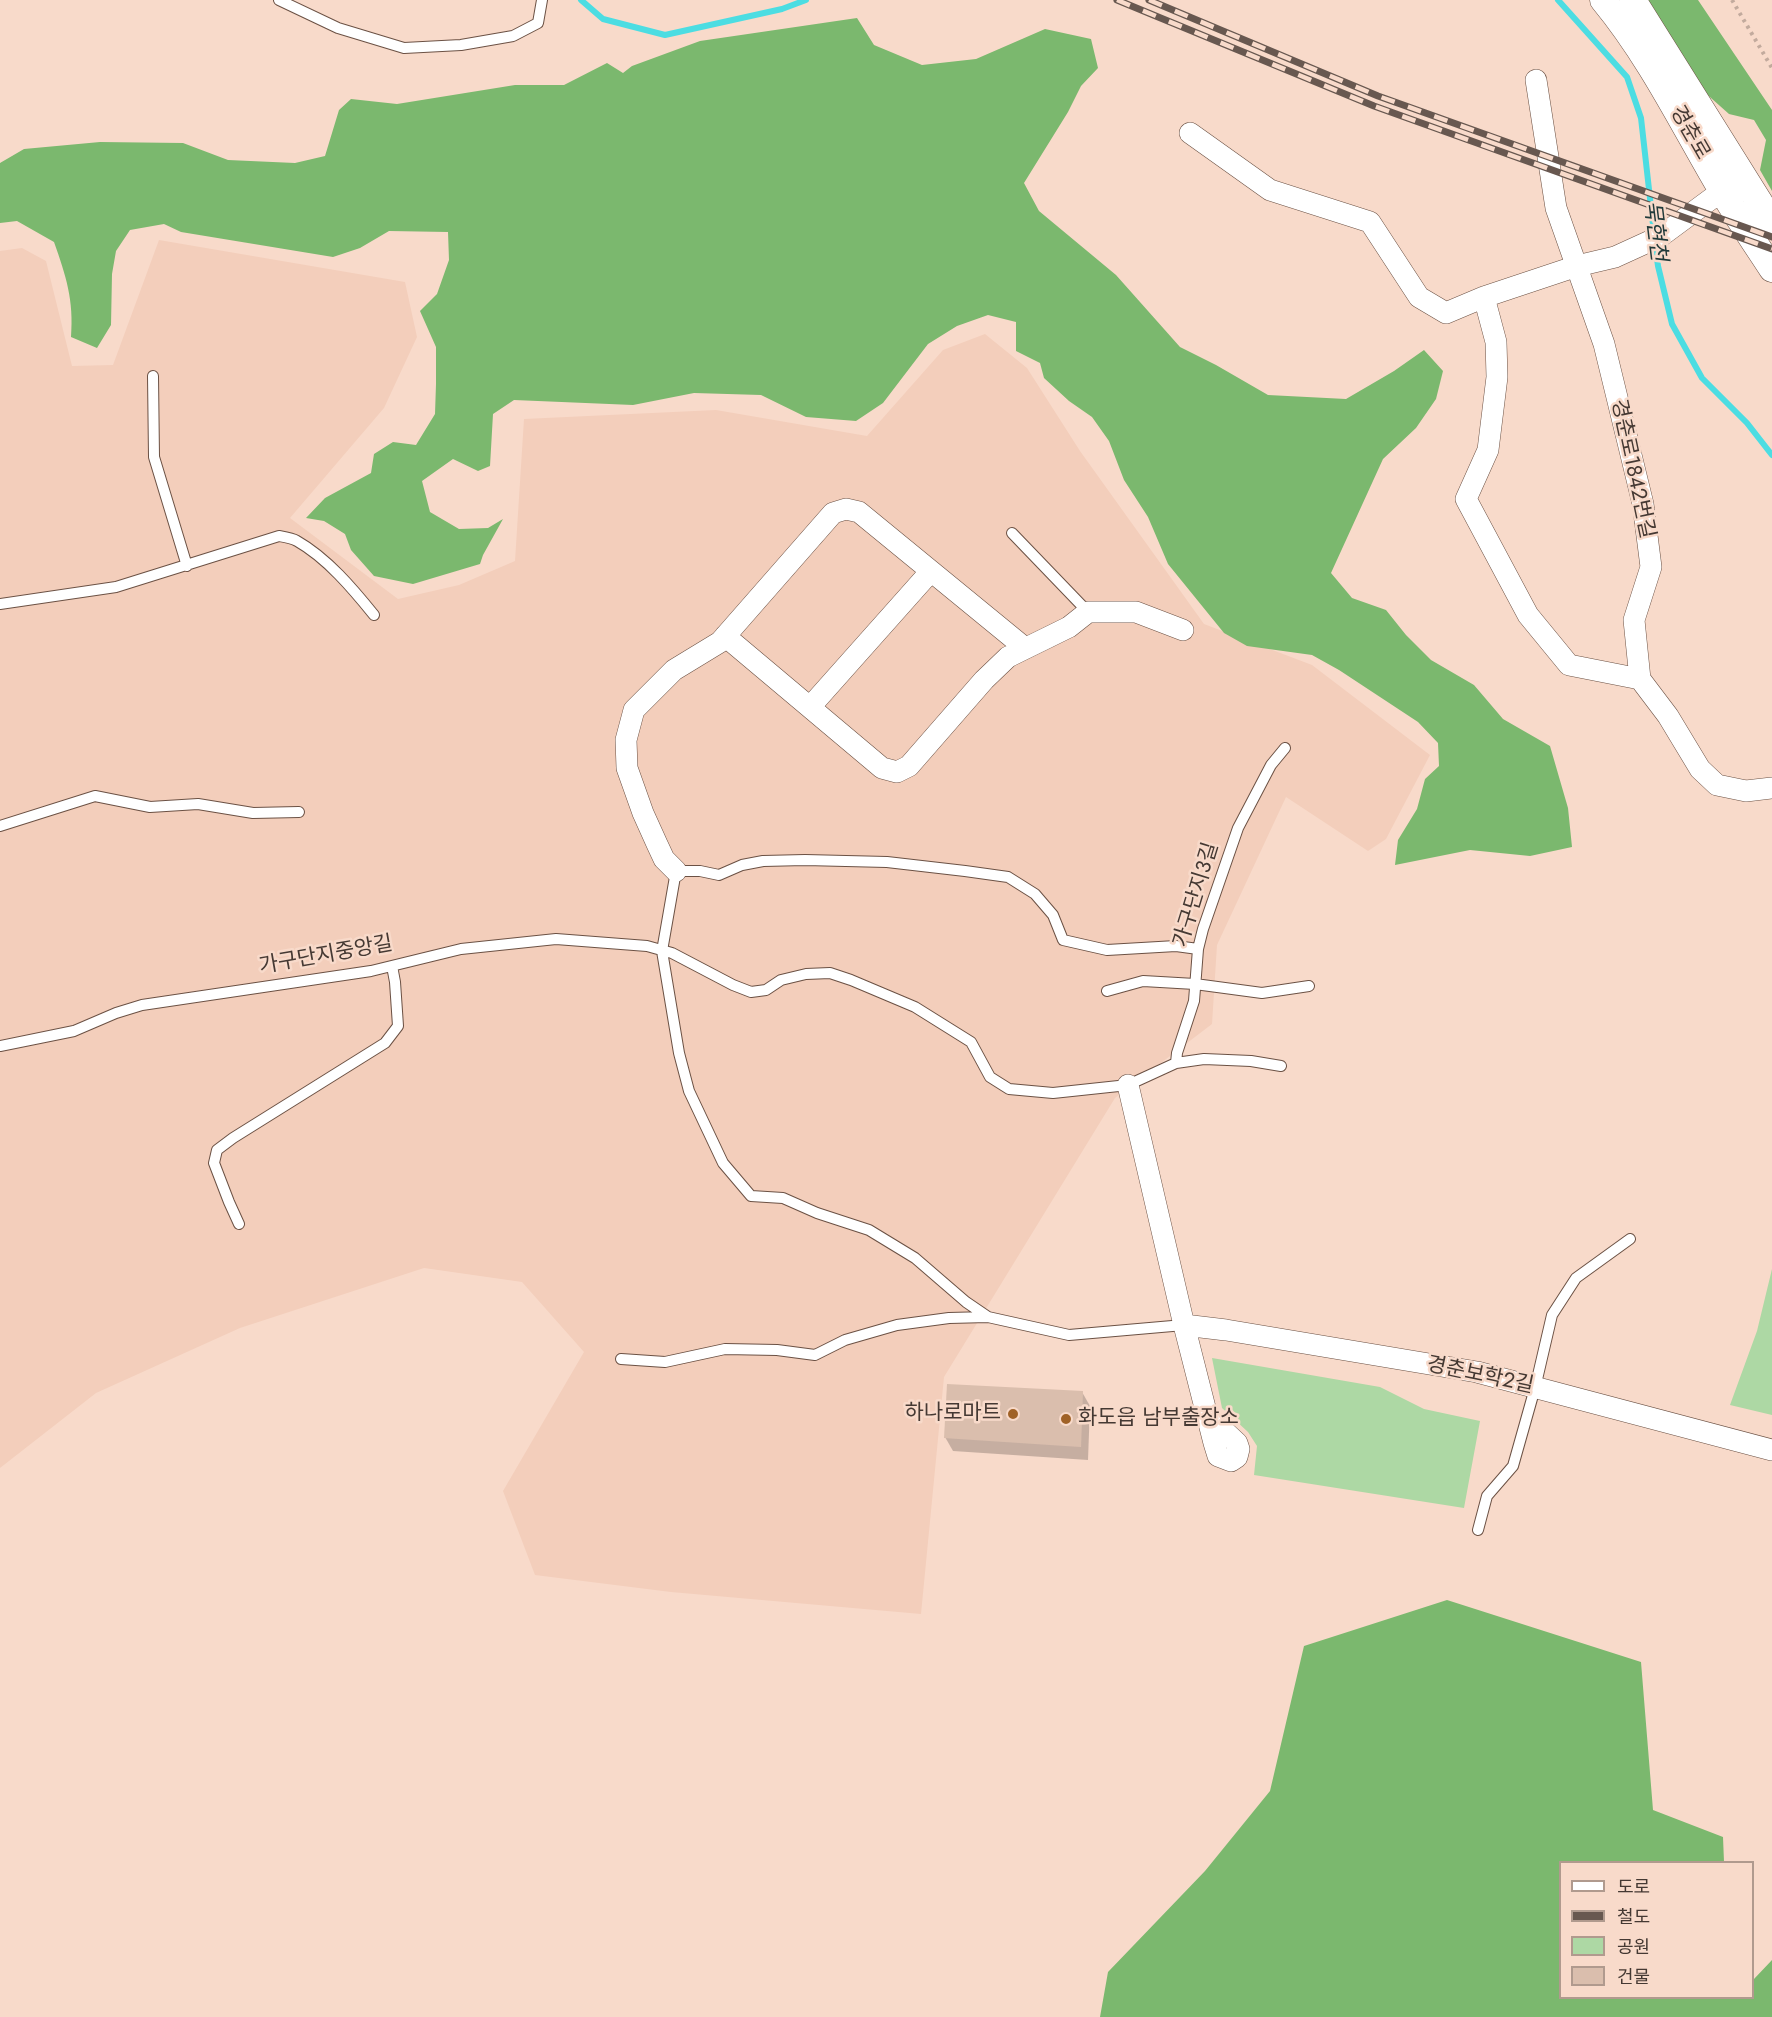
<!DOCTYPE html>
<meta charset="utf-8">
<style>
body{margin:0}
#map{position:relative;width:1772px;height:2017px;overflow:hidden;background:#f8daca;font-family:Jost,"Noto Sans KR",sans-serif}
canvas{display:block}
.legend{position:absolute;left:1559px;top:1861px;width:195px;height:138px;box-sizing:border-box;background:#f8daca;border:2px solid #b09a8e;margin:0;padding:8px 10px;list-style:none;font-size:18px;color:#453933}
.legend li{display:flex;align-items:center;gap:12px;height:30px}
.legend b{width:30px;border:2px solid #b09a8e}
</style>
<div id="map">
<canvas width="1772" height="2017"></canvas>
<ul class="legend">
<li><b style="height:8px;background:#fff"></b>도로</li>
<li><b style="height:8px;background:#685850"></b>철도</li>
<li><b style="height:16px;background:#add8a4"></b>공원</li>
<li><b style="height:16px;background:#dabead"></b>건물</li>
</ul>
</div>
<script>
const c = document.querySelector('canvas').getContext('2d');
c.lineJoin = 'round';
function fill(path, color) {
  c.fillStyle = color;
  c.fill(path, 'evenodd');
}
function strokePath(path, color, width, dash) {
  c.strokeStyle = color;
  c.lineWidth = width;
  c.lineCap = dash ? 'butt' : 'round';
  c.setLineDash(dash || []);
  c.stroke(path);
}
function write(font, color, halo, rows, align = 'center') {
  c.font = font + ' Jost,"Noto Sans KR",sans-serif';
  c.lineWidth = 5;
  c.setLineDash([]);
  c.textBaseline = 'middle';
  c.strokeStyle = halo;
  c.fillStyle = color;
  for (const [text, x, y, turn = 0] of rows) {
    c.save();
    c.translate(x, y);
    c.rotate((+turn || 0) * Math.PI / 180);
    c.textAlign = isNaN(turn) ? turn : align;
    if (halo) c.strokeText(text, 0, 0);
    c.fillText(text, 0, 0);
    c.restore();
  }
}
const built = new Path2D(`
 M159,240L405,282L417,337L384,408L290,518L398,599L459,585L515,561L524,419L716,410L867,436L943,350L985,334L1027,368L1080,451L1204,624L1312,665L1430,755L1386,839L1368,851L1286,797L1217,945L1212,1024L1115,1098L944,1377L921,1614L671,1592L535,1575L503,1491L584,1352L522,1282L424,1268L240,1328L96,1393L0,1468V251L22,248L46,261L72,366L113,365Z`);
const green = new Path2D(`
 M1772,1269V1415L1730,1405L1757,1331Z
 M1212,1358L1380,1387L1424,1409L1480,1421L1464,1508L1254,1475L1257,1446L1248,1432L1222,1408Z`);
const forest = new Path2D(`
 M1643,0H1698L1772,110V191L1760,170L1766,140L1754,120L1729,114L1702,90Z
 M857,18L874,45L922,65L976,59L1045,29L1091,39L1098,68L1081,86L1068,112L1024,183L1039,211L1116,275L1180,347L1216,365L1268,395L1346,399L1394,371L1424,350L1443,371L1436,399L1416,428L1383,459L1331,573L1352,598L1386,610L1406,635L1431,660L1474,685L1503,719L1550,746L1568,808L1572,847L1530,856L1470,850L1395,865L1398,840L1417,809L1425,779L1439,766L1438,743L1418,722L1339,670L1312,655L1247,646L1224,633L1168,564L1148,517L1124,480L1109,441L1092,417L1069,401L1044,378L1040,363L1016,351V322L988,315L957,326L928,344L883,403L856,421L806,417L761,395L694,393L633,405L514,400L493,414L490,466L478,471L453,459L422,481L430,512L459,529L488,528L503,519L483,555L480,564L413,584L374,576L351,550L345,534L324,521L306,518L325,498L371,473L374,454L393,442L416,445L435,414L436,384V347L420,311L437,294L449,260L448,232L389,231L360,248L333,257L181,232L164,224L130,230L116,251L112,274L111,325L97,348L71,337C74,300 66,276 54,242L17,221L0,223V163L24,149L100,142L183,143L228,160L295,163L325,156L339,110L351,99L397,104L515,85H564L607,63L623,73L632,66L700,41Z
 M1447,1600L1641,1662L1653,1810L1723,1837L1724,1862H1560V1998H1752L1753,1975L1754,1979L1772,1960V2017H1100L1108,1972L1205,1871L1270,1791L1304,1646Z`);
const shadow = new Path2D(`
 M1082,1392L1090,1406L1088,1460L953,1451L945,1437Z`);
const stream = new Path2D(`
 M581,0L603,19L665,35L782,9L806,0
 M1558,0L1627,77L1641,118L1654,234
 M1655,244L1658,266L1672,324L1702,378L1747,423L1772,455`);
const building = new Path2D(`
 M947,1384L1083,1391L1081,1447L944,1438Z`);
const path = new Path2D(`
 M1732,0L1772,68`);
const service = new Path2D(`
 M279,0L338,28L404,48L461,45L513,36L538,23L542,0
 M153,376L154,457L187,566
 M1012,533L1088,612
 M0,604L116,587L279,536C285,537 292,538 297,541C327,558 353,589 374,615
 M0,826L95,796L150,807L198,804L253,813L299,812
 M1107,991L1143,981L1195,984L1262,993L1309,986
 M0,1046L74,1031L116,1013L142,1005L371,971L461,949L556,939L647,946L672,953L733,985L751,992L766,990L781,980L806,974L830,973L851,980L915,1007L971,1042L990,1077L1009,1089L1053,1093L1128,1085L1176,1063L1204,1059L1251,1061L1281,1066
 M1176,1063L1177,1053L1194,1001L1198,949L1203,929L1238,828L1271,765L1285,748
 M239,1224L229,1202L214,1163L217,1150L233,1138L385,1043L398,1026L395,982L392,966
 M988,1317L966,1302L915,1258L869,1230L817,1213L783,1198L751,1196L723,1163L689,1091L679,1053L662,951L676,871H700L719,875L742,865L763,861L805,860L887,862L965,871L1008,877L1035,894L1053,915L1063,940L1107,950L1176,946L1198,949
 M621,1359L665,1362L725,1349L777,1350L815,1355L845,1340L897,1325L949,1318L988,1317L1069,1335L1184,1325
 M1478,1530L1487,1496L1513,1466L1535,1388L1552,1315L1576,1278L1630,1239`);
const minor = new Path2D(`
 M1536,80L1556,208L1604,344L1643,504L1651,567L1634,620L1640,679L1668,716L1700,769L1717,785L1746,791L1772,788
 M1190,133L1270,190L1370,222L1419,297L1446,313L1484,297L1577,266L1615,257L1661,236L1711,199L1723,193
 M1484,297L1496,342L1497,377L1488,450L1466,499L1528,615L1569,665L1640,679
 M725,636L882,768L897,772L909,766L984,680L1008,657L1069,627L1088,612H1136L1183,630
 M810,707L931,571
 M676,871L664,859L657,844L643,813L627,768L626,740L634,710L674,670L720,642L833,513L846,509L859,512L1025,648
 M1128,1085L1184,1325L1214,1443L1218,1456L1231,1461L1237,1457L1239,1449L1237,1443L1208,1416
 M1184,1325L1226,1330L1477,1372L1772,1450`);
const tertiary = new Path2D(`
 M1603,0C1651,58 1684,127 1722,191C1738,218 1755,243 1772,269
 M1633,0L1772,222`);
const rail = new Path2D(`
 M1117,0L1374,106L1772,249
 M1149,0L1378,96L1772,237`);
const markers = [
 [1013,1414,6,"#a06227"],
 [1066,1419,6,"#a06227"]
];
const streetNames = [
 ["경춘로",1689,133,60],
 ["경춘로1842번길",1632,469,78],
 ["가구단지3길",1197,895,-73],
 ["가구단지중앙길",326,956,-10],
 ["경춘보학2길",1480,1376,12]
];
const poiNames = [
 ["하나로마트",1001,1414],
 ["화도읍 남부출장소",1078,1419,"left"]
];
const waterNames = [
 ["묵현천",1654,231,83]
];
fill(built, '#f3cebb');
fill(green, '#add8a4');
fill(forest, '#7bb86e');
fill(shadow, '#0003');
strokePath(stream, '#4cdde2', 6);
fill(building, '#dabead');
strokePath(service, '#6b5144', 12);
strokePath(minor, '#6b5144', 22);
strokePath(tertiary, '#6b5144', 27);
strokePath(path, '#c2aa9d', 4, [3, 4.5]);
strokePath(service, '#fff', 10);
strokePath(minor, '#fff', 21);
strokePath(tertiary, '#fff', 26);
strokePath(rail, '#685850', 7);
strokePath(rail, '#f8daca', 4.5, [14]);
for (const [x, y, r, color] of markers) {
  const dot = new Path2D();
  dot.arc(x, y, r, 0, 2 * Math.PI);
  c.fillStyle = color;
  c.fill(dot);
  strokePath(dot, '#f8daca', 2);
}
write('21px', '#453933', '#f8daca', streetNames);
write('21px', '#453933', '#f8daca', poiNames, 'right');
write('italic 22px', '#213a3a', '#f8daca', waterNames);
</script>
